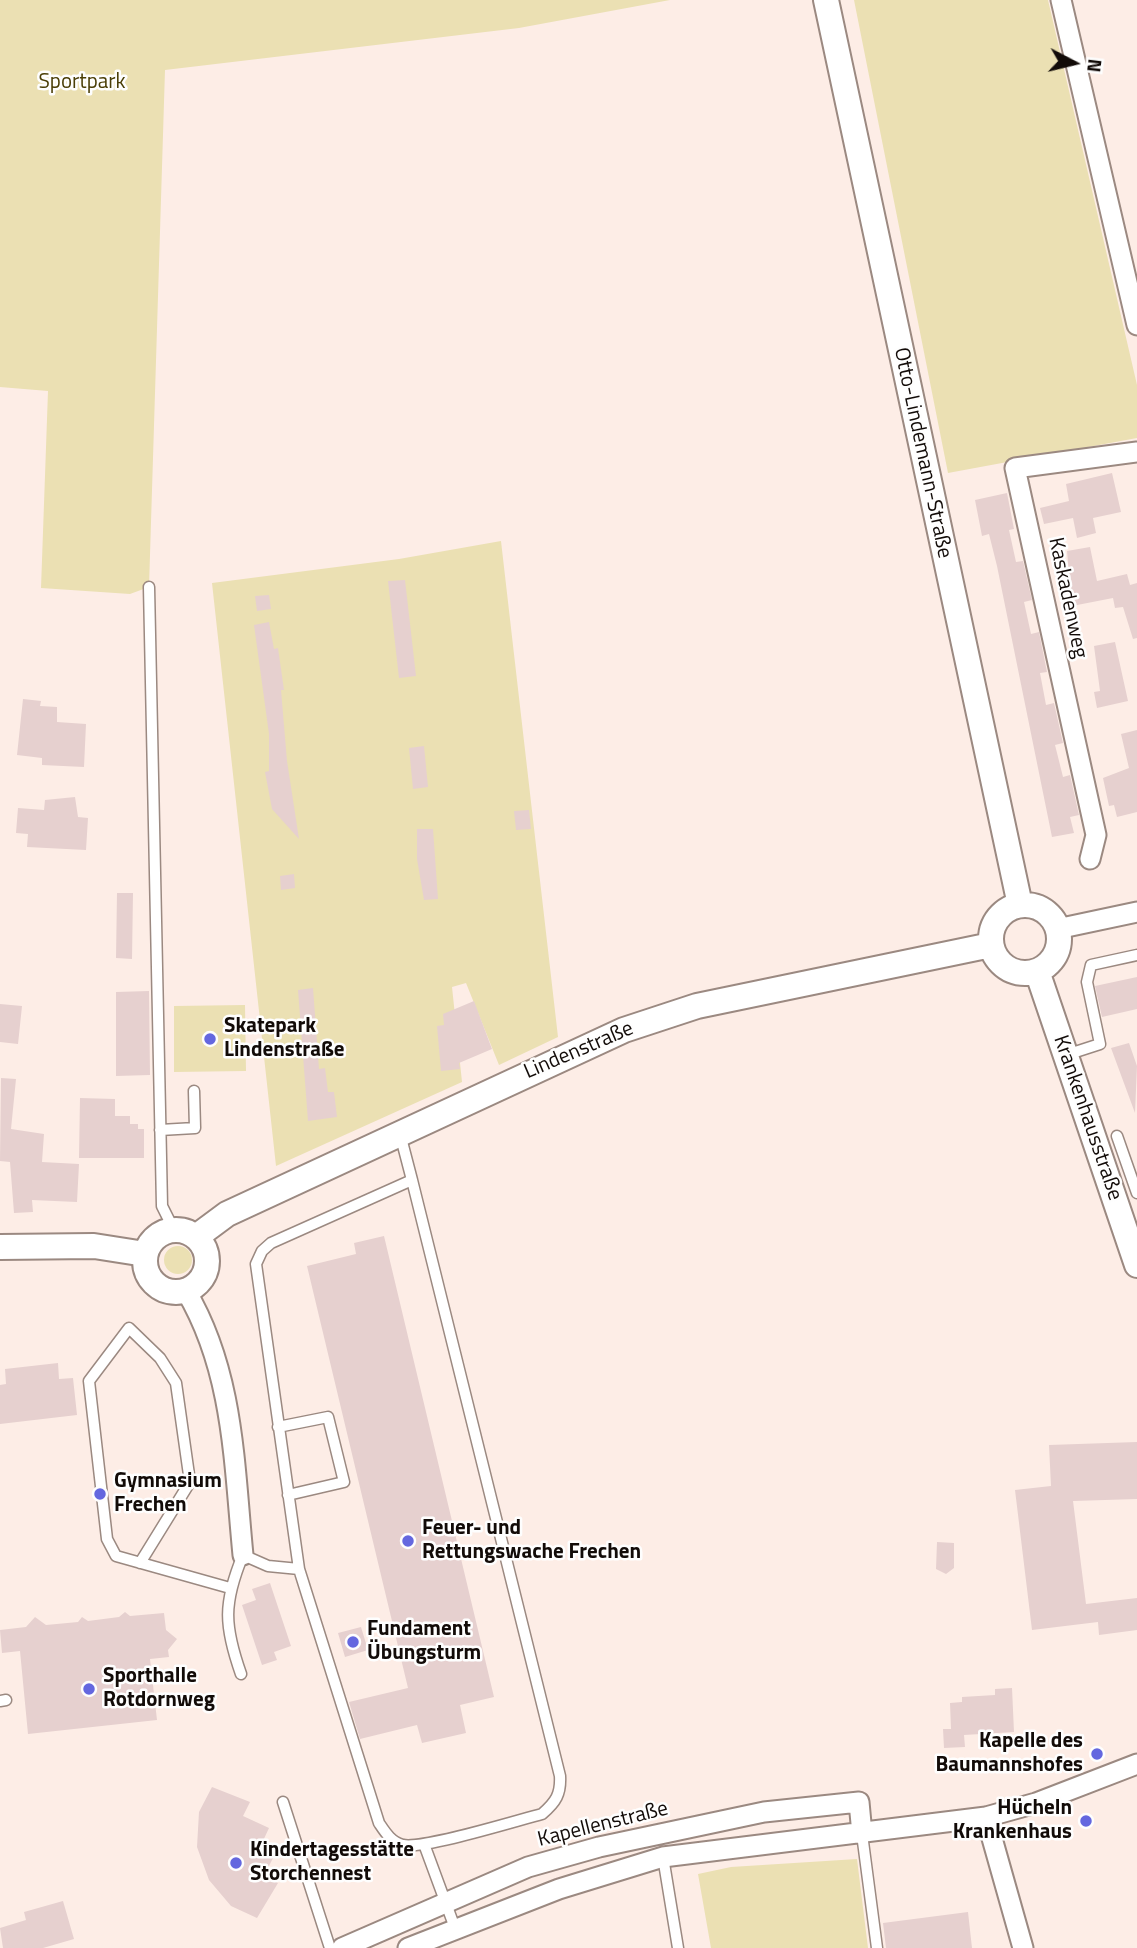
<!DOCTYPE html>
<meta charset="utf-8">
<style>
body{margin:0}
#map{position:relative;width:1137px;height:1948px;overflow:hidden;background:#fdede6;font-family:"Titillium Web",sans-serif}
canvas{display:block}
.north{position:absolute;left:1039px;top:28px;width:70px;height:70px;-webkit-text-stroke:5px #fefefe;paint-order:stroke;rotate:97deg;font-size:19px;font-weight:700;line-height:28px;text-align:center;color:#120b08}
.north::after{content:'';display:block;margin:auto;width:24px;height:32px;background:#120b08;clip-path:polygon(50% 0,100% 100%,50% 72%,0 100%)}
</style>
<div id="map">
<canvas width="1137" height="1948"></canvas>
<div class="north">N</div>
</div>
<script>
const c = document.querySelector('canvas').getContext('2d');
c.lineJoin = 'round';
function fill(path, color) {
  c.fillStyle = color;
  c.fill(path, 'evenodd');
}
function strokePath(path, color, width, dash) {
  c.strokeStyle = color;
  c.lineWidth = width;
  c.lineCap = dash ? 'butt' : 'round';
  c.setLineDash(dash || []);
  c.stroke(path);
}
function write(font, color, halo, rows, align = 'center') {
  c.font = font + ' "Titillium Web",sans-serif';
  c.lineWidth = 5;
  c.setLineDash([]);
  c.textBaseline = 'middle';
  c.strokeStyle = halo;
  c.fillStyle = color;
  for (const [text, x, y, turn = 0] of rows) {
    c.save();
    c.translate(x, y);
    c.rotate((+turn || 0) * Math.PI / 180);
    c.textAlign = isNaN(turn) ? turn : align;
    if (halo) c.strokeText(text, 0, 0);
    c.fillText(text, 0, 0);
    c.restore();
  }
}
const green = new Path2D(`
 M0,0H670L519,28L165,70L149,587L130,594L41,588L48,391L0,387Z
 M854,0H1048L1137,385V438L948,473Z
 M501,541L558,1037L499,1065L466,983L452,987L462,1082L276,1166L212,583L399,559Z
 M245,1005L246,1071L174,1072V1006Z
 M164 1260a14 14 0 1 1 28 0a14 14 0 1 1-28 0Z
 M857,1859L868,1948H711L698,1874L731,1867Z`);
const building = new Path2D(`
 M1112,473L1121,512L1093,518L1096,533L1077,538L1073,518L1044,524L1040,508L1069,501L1066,484Z
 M1007,493L1014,529L1009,530L1016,562L1023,561L1032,600L1024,602L1031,634L1039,632L1047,672L1040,673L1046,705L1054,703L1063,743L1055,745L1063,777L1070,775L1079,815L1070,817L1074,833L1052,837L997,566L989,534L982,536L975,500Z
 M1090,547L1097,581L1127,574L1130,585L1137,583V638L1133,639L1123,607L1115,608L1113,598L1072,606L1067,551Z
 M405,580L416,676L399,678L388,581Z
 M269,595L271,609L257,611L255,596Z
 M269,622L274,649L278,648L284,690H281L287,761L299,839L272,809L265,772L269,771V734L254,625Z
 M1115,642L1128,701L1097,708L1094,692L1100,691L1094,646Z
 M23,699L41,701L40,706L57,707V722L86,724L84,767L42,765V758L17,755Z
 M1137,730V812L1117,817L1114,805L1109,806L1103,778L1129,768L1121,734Z
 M424,746L428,787L413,789L409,748Z
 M75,797L78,817L88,818L86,850L27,847L28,834L16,833L18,808L44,810L45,800Z
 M529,810L531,829L516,830L514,811Z
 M417,829H433L438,899L424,900L417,859Z
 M294,874L295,888L281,890L280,876Z
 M117,893H133L132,959L116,958Z
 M1137,977V1009L1102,1017L1095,986Z
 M313,988L319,1069L325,1068L328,1092H334L337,1117L308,1121L298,990Z
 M149,991L150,1075L116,1076V992Z
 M474,1001L492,1049L459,1063L460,1069L441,1071L437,1026L444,1025L443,1014Z
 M0,1004L22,1006L18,1044L0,1042Z
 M1129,1043L1137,1066L1135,1113L1111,1048Z
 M1,1078L16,1079L11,1129L44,1134L42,1162L79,1164L77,1202L32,1200L33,1212L14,1213L10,1162L0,1161Z
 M80,1098L115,1099V1116H130V1124H138V1129H144V1158H79Z
 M384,1236L494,1697L460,1705L466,1733L422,1743L417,1725L360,1739L349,1702L408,1688L307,1266L356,1254L354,1243Z
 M58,1363L59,1379L73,1378L77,1415L0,1424V1385L6,1384L5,1369Z
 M1137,1442V1499L1073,1501L1086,1604L1137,1598V1630L1099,1635L1098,1622L1032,1630L1015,1490L1051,1486L1049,1445Z
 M937,1542L954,1543V1568L946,1574L936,1569Z
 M270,1583L291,1646L274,1652L277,1660L262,1665L242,1605L256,1600L252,1589Z
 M125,1612L130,1616L164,1613L166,1630L177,1639L168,1650L169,1657L150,1659L157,1720L28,1734L20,1651L2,1653L0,1630L26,1627L35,1617L46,1625L78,1622L82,1617L88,1621L119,1617Z
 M361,1627L368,1650L345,1657L338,1633Z
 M1012,1688L1014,1732L964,1735L965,1747L944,1748L943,1729H951L950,1703L962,1702V1697L995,1695V1689Z
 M212,1787L250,1802L243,1816L269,1828L262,1843L277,1850L264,1876L278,1883L257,1918L231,1906L209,1880L197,1847L199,1812Z
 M63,1901L74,1939L43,1948H3L0,1928L26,1920L24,1912Z
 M968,1912L972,1948H886L883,1923Z`);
const service = new Path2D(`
 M149,587L162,1206L174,1230
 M1066,1055L1100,1044L1087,982L1091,965L1137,955
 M160,1130L195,1128L194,1091
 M400,1134L412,1180
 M1117,1136L1137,1193
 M412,1180L560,1776C561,1794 556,1802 542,1814C515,1821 425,1849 403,1845C391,1842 385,1832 379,1823L299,1569L256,1264L262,1251L271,1243Z
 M278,1427L328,1417L344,1482L288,1495
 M140,1563L190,1482L176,1383L160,1358L129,1328L89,1381L107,1539L116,1556L230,1588
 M241,1674C224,1626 223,1603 243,1555L268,1566L299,1569
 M0,1701L6,1700
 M283,1802L330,1948
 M862,1834L877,1948
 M424,1844L455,1928
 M663,1857L678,1948`);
const minor = new Path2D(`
 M1061,0L1137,325
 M1090,859L1096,835L1015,468L1137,452
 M1057,929L1137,912
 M186,1291C234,1372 234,1464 243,1555
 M986,1817L1023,1948
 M342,1948L528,1867L599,1847L764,1812L859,1802L862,1834
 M408,1948L559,1889L663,1857L986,1817L1036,1803L1137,1764`);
const tertiary = new Path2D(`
 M826,0L1020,905
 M991 939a34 34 0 1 1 68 0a34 34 0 1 1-68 0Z
 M1037,971L1137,1265
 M145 1261a31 31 0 1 1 62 0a31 31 0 1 1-62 0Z
 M196,1237L227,1214L624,1030L697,1006L991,945
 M0,1247L94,1246L145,1254`);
const markers = [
 [210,1039,7,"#6467df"],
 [100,1494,7,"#6467df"],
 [408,1541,7,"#6467df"],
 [353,1642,7,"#6467df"],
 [89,1689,7,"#6467df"],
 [1097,1754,7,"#6467df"],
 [1086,1821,7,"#6467df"],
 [236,1863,7,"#6467df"]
];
const parkNames = [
 ["Sportpark",82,83]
];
const streetNames = [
 ["Otto-Lindemann-Straße",922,453,78],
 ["Kaskadenweg",1067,598,78],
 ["Lindenstraße",579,1051,-23],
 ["Krankenhausstraße",1087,1118,71],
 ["Kapellenstraße",603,1825,-14]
];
const poiNames = [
 ["Skatepark",224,1027],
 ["Lindenstraße",224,1051],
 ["Gymnasium",114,1482],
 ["Frechen",114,1506],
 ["Feuer- und",422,1529],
 ["Rettungswache Frechen",422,1553],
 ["Fundament",367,1630],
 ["Übungsturm",367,1654],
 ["Sporthalle",103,1677],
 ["Rotdornweg",103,1701],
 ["Kapelle des",1083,1742,"right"],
 ["Baumannshofes",1083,1766,"right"],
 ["Hücheln",1072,1809,"right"],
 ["Krankenhaus",1072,1833,"right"],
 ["Kindertagesstätte",250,1851],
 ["Storchennest",250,1875]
];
fill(green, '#ebe0b3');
fill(building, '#e6d0cf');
strokePath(service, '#9b8981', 13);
strokePath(minor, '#9b8981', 23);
strokePath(tertiary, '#9b8981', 28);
strokePath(service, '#fff', 10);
strokePath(minor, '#fff', 19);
strokePath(tertiary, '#fff', 24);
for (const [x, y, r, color] of markers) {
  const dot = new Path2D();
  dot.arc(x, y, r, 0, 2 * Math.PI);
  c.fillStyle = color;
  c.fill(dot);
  strokePath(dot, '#fefefe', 2.5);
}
write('21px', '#4a3e06', '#fefefe', parkNames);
write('21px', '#120b08', '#fefefe', streetNames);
write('bold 21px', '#120b08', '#fefefe', poiNames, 'left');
</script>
